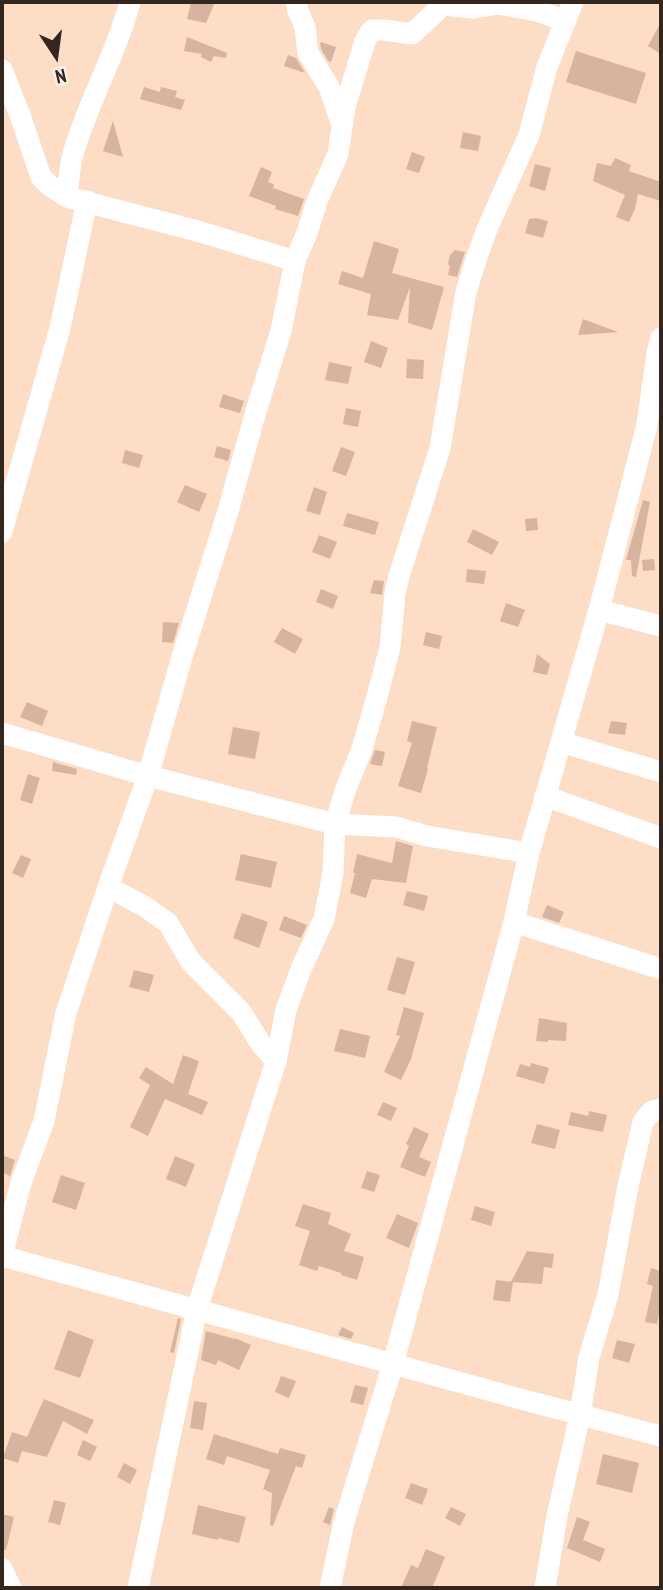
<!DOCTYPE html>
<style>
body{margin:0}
#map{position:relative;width:663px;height:1590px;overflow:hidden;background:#fdddc6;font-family:"PT Sans Narrow",sans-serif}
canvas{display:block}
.frame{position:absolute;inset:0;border:4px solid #32261e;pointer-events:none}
.north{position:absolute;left:21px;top:21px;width:70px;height:70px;-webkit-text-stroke:5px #fcefe5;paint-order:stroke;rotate:167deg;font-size:19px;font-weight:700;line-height:28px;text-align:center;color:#32261e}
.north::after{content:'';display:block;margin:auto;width:24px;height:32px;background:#32261e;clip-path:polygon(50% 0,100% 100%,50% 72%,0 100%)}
</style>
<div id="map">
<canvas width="663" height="1590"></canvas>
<div class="frame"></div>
<div class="north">N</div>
</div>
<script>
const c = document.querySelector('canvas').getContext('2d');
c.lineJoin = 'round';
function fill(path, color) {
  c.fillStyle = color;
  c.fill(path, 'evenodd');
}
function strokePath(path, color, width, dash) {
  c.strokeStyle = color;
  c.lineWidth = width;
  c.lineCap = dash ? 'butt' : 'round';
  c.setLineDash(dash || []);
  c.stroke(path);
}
const building = new Path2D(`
 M191,2H215L206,23L187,19Z
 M661,22V54L648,46Z
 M187,37L227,53L226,58L214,56L211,62L201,57L202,54L184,51Z
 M320,42L336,47L331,62L328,61L321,49Z
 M576,51L646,73L636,104L566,82Z
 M288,55L296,58L305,73L284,66Z
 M144,87L160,92L161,87L177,91L175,97L185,100L181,110L140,99Z
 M113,121L123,157L103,151Z
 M463,132L481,136L478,151L460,148Z
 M412,152L425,157L419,173L406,169Z
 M615,158L631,165L629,171L661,182V201L638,194L635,209L629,222L616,217L625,195L593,181L597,163L611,166Z
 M535,164L551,168L545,191L529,186Z
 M261,167L272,172L268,182L274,184L273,188L304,199L298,216L275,209L276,206L249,196Z
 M536,218L548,221L543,238L525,233L529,219Z
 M374,241L399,249L392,273L444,287L432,330L408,323L410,287L398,320L367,315L371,294L338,284L342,271L363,278Z
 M455,250L465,252L457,277L448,275L450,266L448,264L450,255Z
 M583,319L618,332L578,335Z
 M371,341L388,348L381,368L364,362Z
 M407,359L424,360L423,379L406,378Z
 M329,362L352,367L348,384L325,380Z
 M223,394L244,401L240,413L219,407Z
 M346,408L361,411L358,427L343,424Z
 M217,446L231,450L228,461L214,457Z
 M341,447L355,452L346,476L332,471Z
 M125,450L143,455L139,468L122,463Z
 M185,485L207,494L199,512L177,502Z
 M314,487L327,492L320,515L306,511Z
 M643,500L650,502L636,577L632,576L631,560H626Z
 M347,513L379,522L375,535L343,526Z
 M537,518L538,530L526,531L525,519Z
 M473,529L499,542L492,555L467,542Z
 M319,535L337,542L330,559L312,552Z
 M654,559L655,570L643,571L642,560Z
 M467,569L486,571L484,584L466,582Z
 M374,580L384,581L382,595L370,593Z
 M321,589L338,596L333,609L316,602Z
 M506,603L525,610L518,627L500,621Z
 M163,622L179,623L173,643L162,642Z
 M282,628L303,639L295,654L274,642Z
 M426,632L442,636L439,649L423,645Z
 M537,654L550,664L547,675L533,672Z
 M27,702L48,711L42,726L20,717Z
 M412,721L437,727L427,768L428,769L421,793L398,786L412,743L407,741Z
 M611,721L627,723L625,735L608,733Z
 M233,727L260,732L255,759L228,754Z
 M375,750L385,752L382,766L370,764Z
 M53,762L77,769L76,775L52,771Z
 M28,774L40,778L32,804L20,800Z
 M396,841L413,846L406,883L372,879L366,898L350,893L355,873H353L357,854L392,863Z
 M241,854L277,862L271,888L235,880Z
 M21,855L31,859L23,878L12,873Z
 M407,891L428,896L424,911L403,905Z
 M547,905L564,912L559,923L542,917Z
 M242,913L268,922L259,948L233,938Z
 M284,916L307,925L301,938L279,930Z
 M397,957L415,962L405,995L387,990Z
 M134,970L154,975L149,992L129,987Z
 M404,1007L424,1013L411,1059L401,1080L384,1072L400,1036L396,1035Z
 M539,1018L567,1023L566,1041L548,1040V1042L536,1041Z
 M340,1029L370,1036L365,1058L334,1051Z
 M183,1055L199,1061L188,1094L208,1102L202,1115L165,1099L148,1136L130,1127L150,1085L139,1078L146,1067L173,1084Z
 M531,1063L549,1068L544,1084L516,1076L520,1064L530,1067Z
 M383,1102L397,1108L391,1121L377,1115Z
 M589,1111L607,1115L603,1132L568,1125L571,1112L588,1116Z
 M537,1124L560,1130L555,1149L531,1143Z
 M414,1127L429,1134L419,1157L431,1162L425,1177L400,1167L409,1146L406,1144Z
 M2,1155L15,1160L10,1176L2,1172Z
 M175,1156L195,1164L186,1187L166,1179Z
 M367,1171L380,1175L374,1192L361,1188Z
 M61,1175L85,1183L76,1210L52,1202Z
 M303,1204L331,1213L328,1224L351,1234L344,1251L364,1257L357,1280L341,1275V1273L319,1266L317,1271L299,1265L310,1231L295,1226Z
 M475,1206L495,1212L491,1226L471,1220Z
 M397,1214L418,1223L409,1248L386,1238Z
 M527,1251L554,1254L552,1268L544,1267L542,1284L511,1282Z
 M651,1268L661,1271V1305L657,1324L645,1322L653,1286L647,1284Z
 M496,1280L513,1282L510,1302L493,1300Z
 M178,1318L181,1319L174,1353L170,1352Z
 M342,1327L354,1333L351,1339L338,1335Z
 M68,1330L94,1340L80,1378L54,1369Z
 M206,1331L235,1339V1338L251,1345L239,1370L218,1360L216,1365L201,1360Z
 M617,1340L635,1344L629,1363L612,1358Z
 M281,1376L296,1381L289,1398L275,1392Z
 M355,1385L368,1388L363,1405L350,1402Z
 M44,1399L94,1420L87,1434L63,1421L47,1457L22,1451L18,1463L3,1458L12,1432L27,1437Z
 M194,1401L207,1403L203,1430L190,1428Z
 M214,1434L278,1454L280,1448L306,1455L302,1468L296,1466L273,1526L270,1525L272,1493L263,1489L270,1470L227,1456L224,1465L206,1459Z
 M83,1440L97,1447L90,1461L77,1455Z
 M603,1454L639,1463L632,1493L596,1484Z
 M124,1463L137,1470L130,1484L117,1477Z
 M411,1483L428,1489L422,1505L405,1498Z
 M54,1500L66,1503L60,1525L48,1522Z
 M198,1505L246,1517L239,1543L218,1538V1540L192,1534Z
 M329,1507L334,1509L330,1525L323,1522Z
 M451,1507L466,1514L460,1526L445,1518Z
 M2,1514L14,1517L6,1550H2Z
 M577,1517L590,1522L583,1540L605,1549L600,1562L567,1548Z
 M426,1549L445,1557L432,1588H401L411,1565L418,1568Z`);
const minor = new Path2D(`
 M296,2L298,11L305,27L308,53L329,87L342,125
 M2,70L20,115L41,177L49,185L67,197L201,232L295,261
 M67,197C69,183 69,167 73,154C88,102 116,55 130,2
 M2,532L60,328L87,201
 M599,610L661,626
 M2,733L148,776L335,824L396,827L427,836L529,853
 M561,742L661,772
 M545,796L661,838
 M108,887L144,906L168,923L191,962L241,1012L261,1044L276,1061
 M514,922L661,969
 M2,1255L21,1183L44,1121L66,1013L108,887L148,776L182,657L228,511L256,411L281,331L295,261L307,233L317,201L338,154L345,107L365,41L372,30H385L412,34L443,5L472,8L498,4L537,11L566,21
 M2,1256L502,1394L661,1436
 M2,1569L11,1588
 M138,1588L197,1309L276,1061L286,1010L301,969L324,919L333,873L335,824L346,788L362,749L377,697L390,647L395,593L399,576L440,448L466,292L476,260L487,229L529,135L547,67L573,2
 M330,1588L344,1522L393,1364L514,922L529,853L599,610L647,425L657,353L661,338
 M545,1588L557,1516L580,1415L589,1357L608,1295L628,1186L643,1122L652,1111L661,1109`);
fill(building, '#d6b49f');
strokePath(minor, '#fff', 21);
</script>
